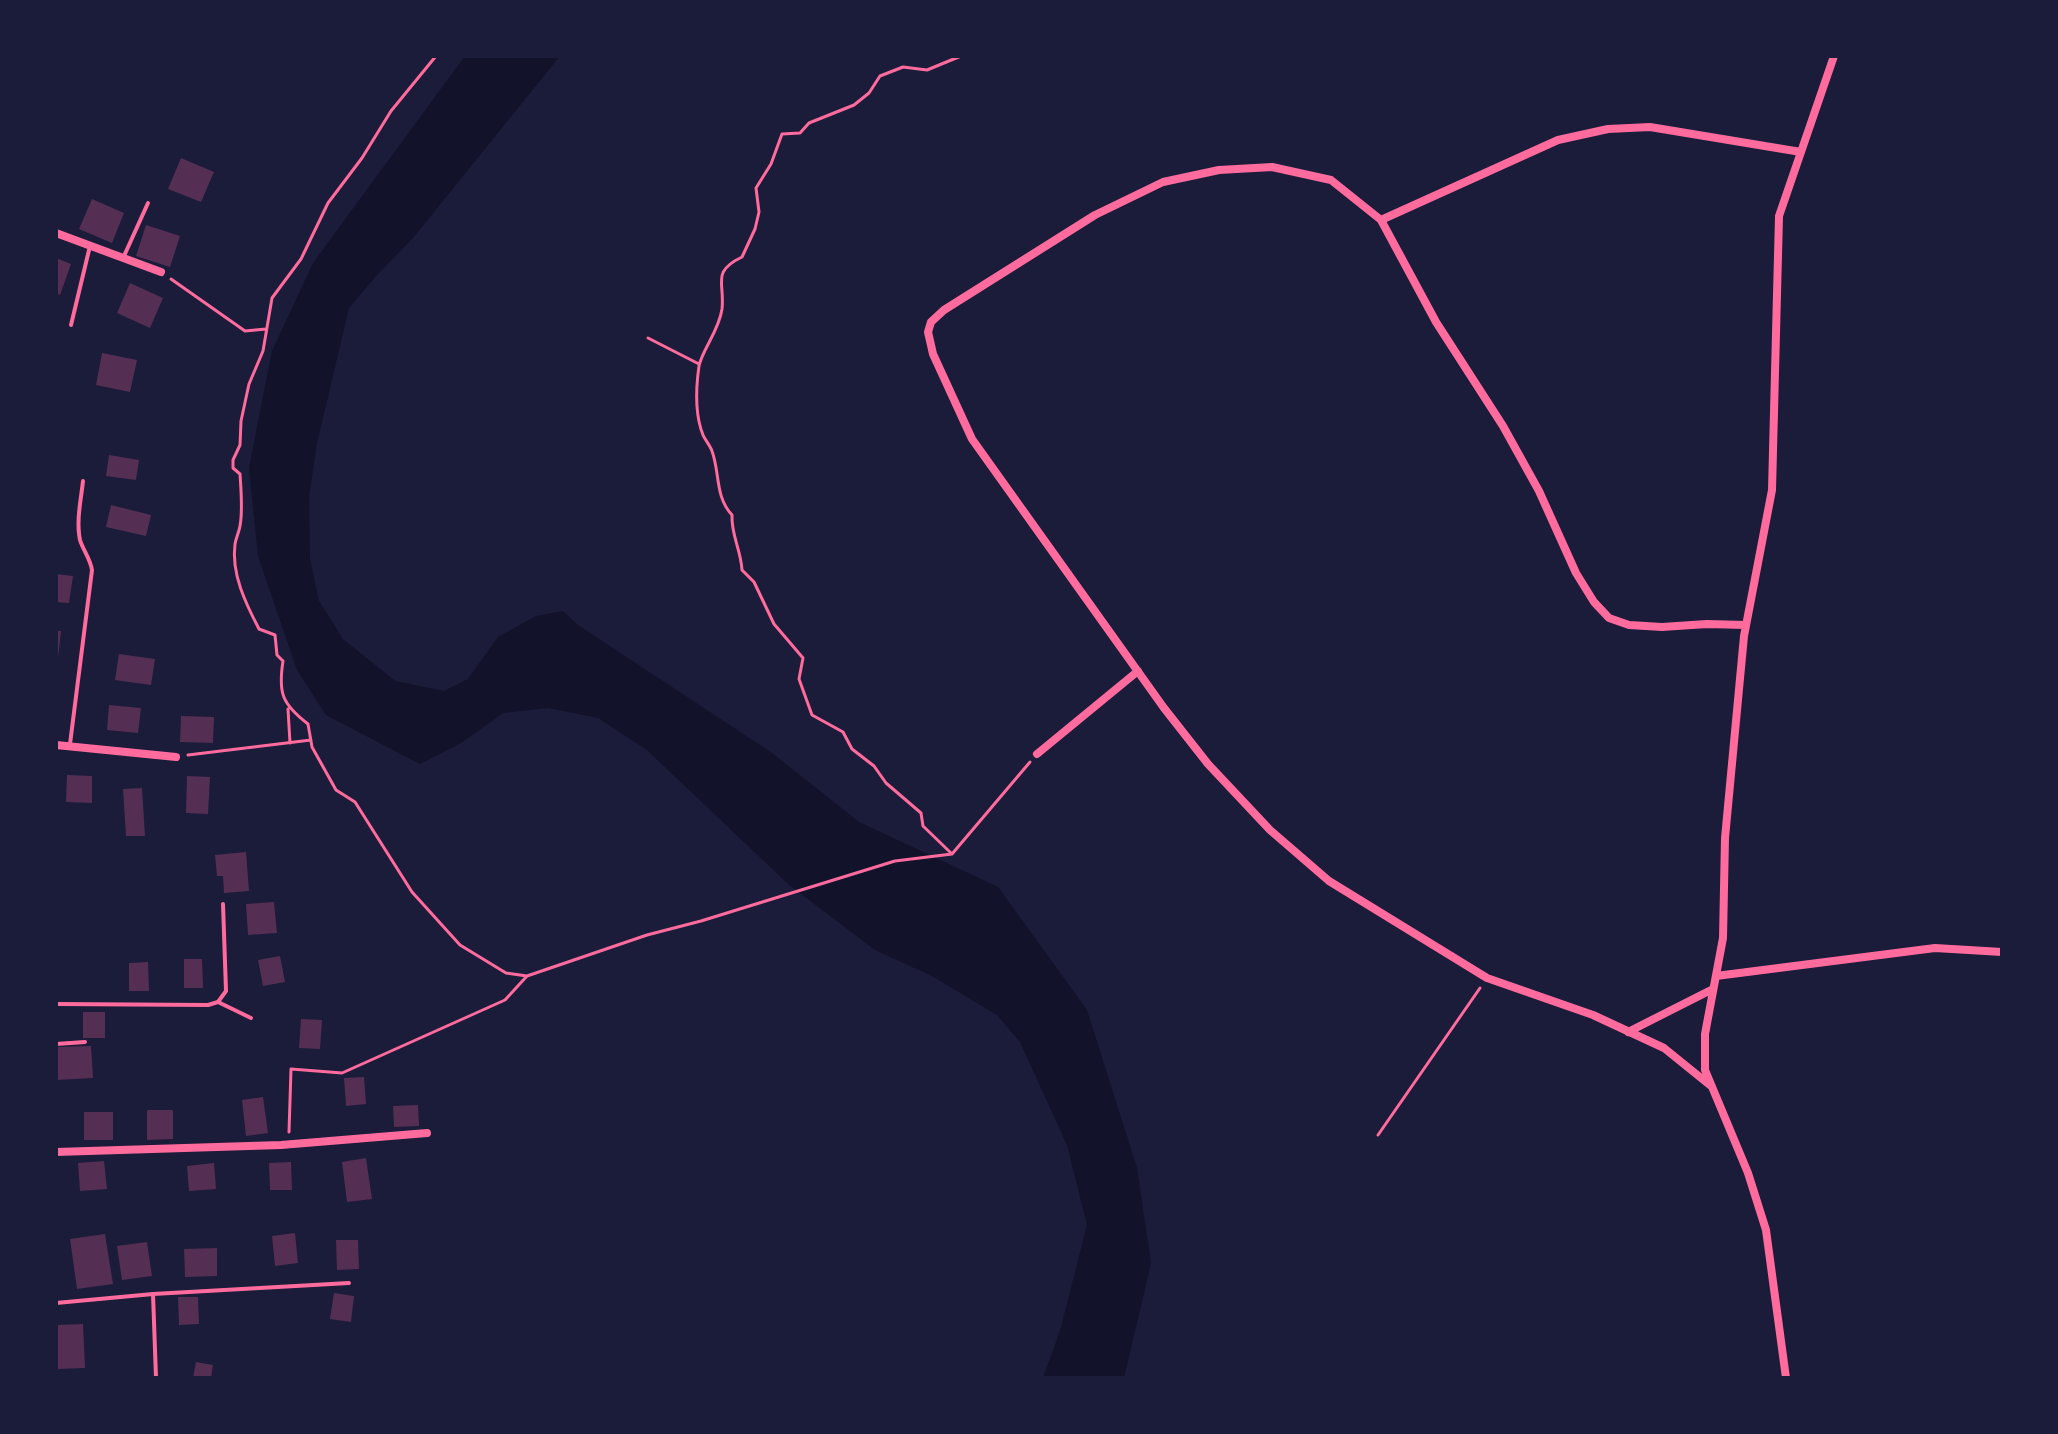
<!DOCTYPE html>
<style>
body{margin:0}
#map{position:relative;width:2058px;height:1434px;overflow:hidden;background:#1b1b3a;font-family:Overpass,sans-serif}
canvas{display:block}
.frame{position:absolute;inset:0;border:58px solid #1b1b3a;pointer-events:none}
</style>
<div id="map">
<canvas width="2058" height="1434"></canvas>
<div class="frame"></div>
</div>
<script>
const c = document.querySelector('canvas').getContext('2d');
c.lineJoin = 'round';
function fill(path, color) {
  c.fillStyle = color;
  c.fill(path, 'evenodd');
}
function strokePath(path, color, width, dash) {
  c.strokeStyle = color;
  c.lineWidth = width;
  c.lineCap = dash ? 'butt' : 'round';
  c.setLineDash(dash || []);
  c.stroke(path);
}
const water = new Path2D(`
 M465,56H560L413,238L376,276L349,308L317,443L309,497L310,559L319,601L343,639L395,681L444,691L468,679L498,637L536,616L563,611L578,625L772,753L859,822L998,887L1087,1010L1137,1168L1151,1263L1124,1378H1043L1060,1331L1087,1225L1067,1145L1020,1042L997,1015L932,976L875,950L788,884L647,750L598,718L548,708L503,713L461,743L420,764L326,715L297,670L258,556L249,468L272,351L313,263Z`);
const building = new Path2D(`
 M181,158L214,172L201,202L168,189Z
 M92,199L124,213L112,243L79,229Z
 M146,225L180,236L170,267L136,256Z
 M56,258L71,264L60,295L56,293Z
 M130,283L163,298L150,328L117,313Z
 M102,353L137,360L130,392L96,385Z
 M109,455L139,460L136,480L106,476Z
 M111,505L151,515L146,536L106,527Z
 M56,574L73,576L69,603L56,602Z
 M56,631H61L58,658H56Z
 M119,654L155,659L151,685L115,680Z
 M109,705L141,708L138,733L107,730Z
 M181,716L214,717L213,743L180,742Z
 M67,775L92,776V803L66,802Z
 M187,776L210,777L208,814L186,813Z
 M142,788L145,836H126L123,789Z
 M246,852L249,891L224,893L223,876H217L215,855Z
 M274,902L277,933L248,935L246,904Z
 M280,956L285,982L263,986L258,960Z
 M184,959H202L203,988H184Z
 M148,962L149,991H129V963Z
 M83,1012H105V1038H83Z
 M301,1019L322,1020L320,1049L299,1048Z
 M91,1046L93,1078L56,1080V1047Z
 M364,1077L366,1104L346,1106L344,1078Z
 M263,1097L268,1133L246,1136L242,1100Z
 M418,1105L419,1126L394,1127L393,1106Z
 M147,1110H173V1139L147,1140Z
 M84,1112H113V1140H84Z
 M366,1158L372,1199L347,1202L342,1162Z
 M104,1161L107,1189L80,1191L78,1163Z
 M291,1162L292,1190H270L269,1163Z
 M214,1163L216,1189L189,1191L187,1166Z
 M295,1233L298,1263L275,1266L272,1236Z
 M105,1234L113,1284L77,1289L70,1239Z
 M336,1240H358L359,1269L337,1270Z
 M147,1242L152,1276L122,1280L117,1246Z
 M217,1248V1276L185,1277L184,1249Z
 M334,1293L354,1296L351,1322L330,1319Z
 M178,1297H198L199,1324L179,1325Z
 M83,1324L85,1368L57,1369L56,1325Z
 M196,1362L213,1365L211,1378H193Z`);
const path = new Path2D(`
 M436,56L391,111L362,158L328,203L301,259L272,298L263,351L249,384L241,421L240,445L233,460V468L240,474C241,491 243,510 240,526C239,532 236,538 235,544C231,574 246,604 259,629L275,635L277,655L283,661C278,693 282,704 308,724L312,747L336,790L355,802L412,892L460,945L506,973L527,976
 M171,279L245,331L266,329
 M648,338L699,364
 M288,709L290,743
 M188,755L311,740
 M952,854L923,826L921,813L886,783L874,766L852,749L843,732L812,715L799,679L803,658L774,624L754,582L742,570C741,550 731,535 732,515C715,497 720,473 712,451C710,445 705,440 703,435C695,415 696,387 699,366C702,350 719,331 722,309C725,282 711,272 742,257L755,229L759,212L756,188L771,164L782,134L800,133L809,123L854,105L869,93L880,76L903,67L927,70L961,56
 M289,1132L291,1069L342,1073L505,1000L527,976L647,935L701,921L895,861L952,854L1030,762
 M1378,1135L1480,988`);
const service = new Path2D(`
 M124,256L148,203
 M71,325L90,246
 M70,744L92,570C90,558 83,550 80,540C76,521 81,500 83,481
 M218,1002L251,1018
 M56,1004L208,1005L218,1002L226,991L223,904
 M56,1044L85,1042
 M153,1294L156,1378
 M56,1303L153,1294L349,1283`);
const minor = new Path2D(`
 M1381,220L1558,140L1608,129L1650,127L1801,152
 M56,233L161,272
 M56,745L176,757
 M1037,754L1138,671
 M1716,976L1935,948L2002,952
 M1628,1032L1713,989
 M1711,1086L1664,1048L1593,1015L1487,978L1329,881L1270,830L1208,764L1164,708L972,439L933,354L928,332L931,322L944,310L1095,215L1163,182L1219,170L1272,167L1331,180L1381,220L1436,322L1503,426L1539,491L1576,573L1594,602L1609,618L1629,625L1662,627L1707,624L1746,625
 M56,1152L281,1145L427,1133
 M1786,1378L1766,1230L1748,1173L1705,1070V1034L1723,938L1725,838L1744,636L1772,490L1779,216L1834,56`);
fill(water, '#12122b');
fill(building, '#542f53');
strokePath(path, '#ff6b9d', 3);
strokePath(service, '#ff6b9d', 4);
strokePath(minor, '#ff6b9d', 8);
</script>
